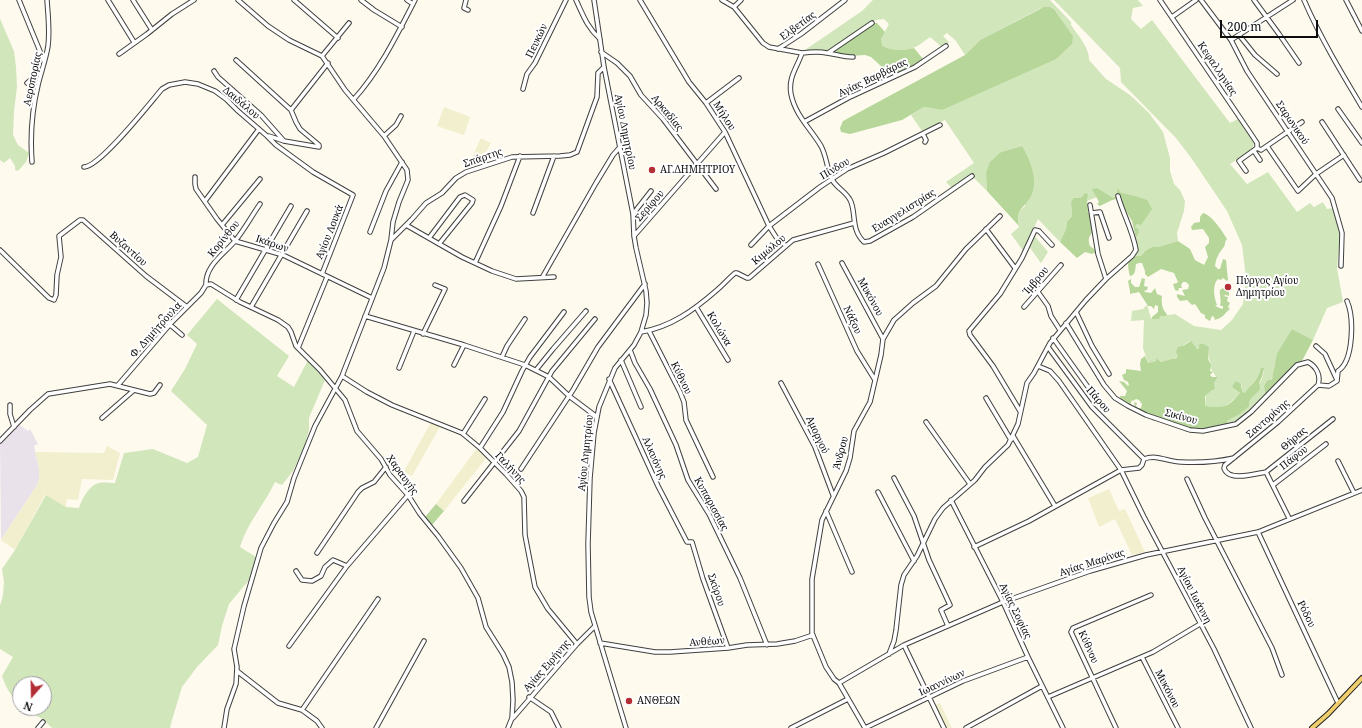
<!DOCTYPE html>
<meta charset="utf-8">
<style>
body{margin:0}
#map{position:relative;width:1362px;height:728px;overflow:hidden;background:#fefaee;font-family:"Noto Serif",serif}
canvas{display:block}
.north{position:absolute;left:12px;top:676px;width:40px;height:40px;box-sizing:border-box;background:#fff;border:1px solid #9e9e9e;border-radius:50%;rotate:200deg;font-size:11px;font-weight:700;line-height:16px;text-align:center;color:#0d0d0d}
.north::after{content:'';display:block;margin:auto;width:14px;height:18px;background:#b42e36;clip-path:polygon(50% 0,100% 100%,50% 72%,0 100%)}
.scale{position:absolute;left:1220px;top:20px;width:98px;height:18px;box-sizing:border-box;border:2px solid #0d0d0d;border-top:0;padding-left:5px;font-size:12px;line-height:14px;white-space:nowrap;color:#0d0d0d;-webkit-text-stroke:3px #fff;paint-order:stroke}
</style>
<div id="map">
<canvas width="1362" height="728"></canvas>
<div class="north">N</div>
<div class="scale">200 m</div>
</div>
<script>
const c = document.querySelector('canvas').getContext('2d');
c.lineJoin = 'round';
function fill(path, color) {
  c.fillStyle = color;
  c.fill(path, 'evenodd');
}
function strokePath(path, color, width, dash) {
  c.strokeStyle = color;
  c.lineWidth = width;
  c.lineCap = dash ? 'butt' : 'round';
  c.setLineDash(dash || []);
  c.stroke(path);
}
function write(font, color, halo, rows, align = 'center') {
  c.font = font + ' "Noto Serif",serif';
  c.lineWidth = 4;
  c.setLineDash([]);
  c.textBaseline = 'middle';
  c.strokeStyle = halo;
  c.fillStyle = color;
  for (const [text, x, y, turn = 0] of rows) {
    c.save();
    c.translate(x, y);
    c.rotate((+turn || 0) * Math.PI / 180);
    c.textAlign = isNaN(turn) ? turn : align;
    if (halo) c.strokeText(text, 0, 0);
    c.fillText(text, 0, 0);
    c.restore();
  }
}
const industrial = new Path2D(`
 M18,424L28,431L30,429L38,444L34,446L39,467V480L37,485L1,540L0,444Z`);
const farmland = new Path2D(`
 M444,107L470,117L464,135L437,126Z
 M481,138L491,143L478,167L466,170Z
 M431,422L441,425L412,476L403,473Z
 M107,446L120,453L113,480L82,479L78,500L67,499L66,507L45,495L15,550L1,540L37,485L39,480V467L35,452L104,453Z
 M477,448L487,457L444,511L436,504Z
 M1109,489L1119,511L1125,509L1145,552L1132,555L1115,519L1099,527L1088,498Z
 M940,703L952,728H945L934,705Z`);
const green = new Path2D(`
 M873,0H1050L1071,22V25C1078,35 1090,49 1089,60L1106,79L1130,95L1149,113L1163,132L1170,158V171L1174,184L1180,190L1185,201L1184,211L1177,233L1178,241L1158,247H1152L1145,251L1141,256L1133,257L1137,248L1136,238L1138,234L1135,227L1137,224L1135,196L1117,191L1116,196L1113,199L1097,188L1093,189L1097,197L1087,201V199L1081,198L1071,202L1072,216L1067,222L1066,229L1060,242L1038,219L1032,233L1048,252L1041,263L1028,245L1024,252L1011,234L1019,227C1018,217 1017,213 1025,206L1022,146L1001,152L986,173L987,191L972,176L952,188L946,182L974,163L945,120L922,131L911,115L924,107L942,110L1073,36L1054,9L1050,7L1039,9L980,40L965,55L956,41L947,33L943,36L949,42L943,48L930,37C927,39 925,41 922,43C910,52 894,52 881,46V39L889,24L884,19L876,20L827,51L802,52L862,11Z
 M1054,0H1138L1143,6L1133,8L1131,19L1141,29L1152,20L1230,123L1238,119L1254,143L1252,150L1230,164L1247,184L1268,172L1297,212L1310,203L1314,207L1323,202L1327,209L1334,208L1340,236L1337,268L1343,302L1327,308L1313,340L1292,329L1274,367C1275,376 1271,380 1264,386L1265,395C1253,407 1243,420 1227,425V421C1233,414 1243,415 1249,406L1248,402L1262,379L1264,371C1258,375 1250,386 1246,393L1242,391V385L1236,382L1232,386L1234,389L1240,393C1230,404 1221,412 1205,406L1206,395L1212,390L1215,389C1213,382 1214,382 1218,378L1216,377L1210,367L1211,364L1208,355L1209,347L1204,344L1197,349L1190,341L1185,344L1177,353L1178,356L1176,360L1171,359L1161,362L1156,358V361L1148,363L1143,348L1144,320L1131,321L1132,311L1143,309L1147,305L1151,318L1159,319L1161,316L1175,314L1194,326L1221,330L1232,320L1243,304L1246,278L1242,245L1227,211L1192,159L1176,138L1121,82L1120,68Z
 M0,19L14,51L16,67L17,87L14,111L13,135L18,145L29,153L26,162L18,171L15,170V166L10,158L4,163L0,160Z
 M217,299L289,356L277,376L294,387L308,360L325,380L309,418V430L304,448L293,471L282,485L275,482C264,505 247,523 240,547L256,557L249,580L229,604L222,626L218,645L197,667L182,687L172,720L170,728H52L43,719L28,712L23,708H44V684H20V705C11,696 6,688 2,676L13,657L0,649V606L3,595L4,582L2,569L15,550L46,495L66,507L79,508C82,499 89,485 99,483C104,482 110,483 115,483L124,453L153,449L187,463L198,457L207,425L171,391L185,369L197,344L187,335Z`);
const forest = new Path2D(`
 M1044,7H1050L1054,9L1073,36L1072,44L1056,59L942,110L924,107L902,120L850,134L841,132L840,128L843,121L965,55L980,40Z
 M874,23H877L885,32L881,39L882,46C892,51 902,51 914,48L924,60L898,72L882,67L871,57L865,55L849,56L829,53L857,33Z
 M1022,146C1030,160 1039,181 1031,196C1023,210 1016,208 1019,226L987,191L986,173L990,162L1001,152Z
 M1097,188L1113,198L1116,196L1118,188L1120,192L1135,196L1147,200L1152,209L1141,225L1137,224L1135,227L1139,230L1138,234L1136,238L1132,221L1123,206L1121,198L1112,200L1100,206L1097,204L1099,202L1092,189Z
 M1085,193L1088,194L1087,199L1088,213L1091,214L1093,232C1088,237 1088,240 1090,246L1095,250L1096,252L1092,254L1085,252L1077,258L1060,242L1066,229L1067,222L1072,216L1071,202L1074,198H1081Z
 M1203,213C1212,215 1223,232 1227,239C1224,242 1226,245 1223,248C1219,253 1216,258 1215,266L1218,269H1220L1223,259L1226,260L1228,280L1227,281L1223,278L1221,280L1218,279C1212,284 1214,298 1217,305L1215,306L1222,309L1223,308V306H1221L1220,305C1222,301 1219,295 1220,290L1223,288L1229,292V296L1226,295L1223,296L1228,297L1227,301L1230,303L1228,307L1230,309C1224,313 1225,317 1215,320L1214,317L1212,316L1210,321L1205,318V315L1201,313L1195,304L1192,305L1187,300L1180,301L1177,297V294L1185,296L1182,290L1188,289L1189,285L1186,282H1183L1181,285L1182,288H1179L1178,291L1175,290L1173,284L1177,283L1178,282L1174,273L1161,269L1148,277L1145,274V271L1142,263H1139L1136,264C1135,269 1136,275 1130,276C1127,264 1126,256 1141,256L1145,251L1152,247H1158L1178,241L1190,249L1195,260L1204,265L1208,257L1205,247L1209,243V238L1203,229L1192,230L1191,227L1194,223L1200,222V217Z
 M1142,278L1145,279L1144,286L1148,287L1147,290L1144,291L1145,292L1151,293L1155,288L1157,294L1162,296C1161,302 1162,310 1167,314L1166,316H1161L1159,319H1152V317L1158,312V306L1155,305L1154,309L1151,306H1148L1139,292L1130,294V291L1128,281L1131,279V283L1135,287H1139Z
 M1292,329L1313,340L1302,361L1296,364L1289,370L1265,395L1264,386L1267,381L1272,379L1277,354Z
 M1191,341L1197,349L1199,348V345L1200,344H1204L1209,347C1209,353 1206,358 1211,364L1210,371L1213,372L1210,375L1212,377H1218L1214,383L1215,389L1211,391L1205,396V406C1209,407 1211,407 1215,407C1229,407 1231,403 1240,393L1233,388L1232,386L1236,381L1241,384L1242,391L1245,393C1251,384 1259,379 1261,368H1264L1262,377L1259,383L1260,389C1256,395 1248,397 1249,406C1243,414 1234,416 1227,421V425L1186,432L1183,429H1179V427L1168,424L1162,418L1153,421L1152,419L1144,416L1135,407L1134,402L1137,403L1136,406L1138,408H1141L1142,404L1139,400L1136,399L1133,401L1132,400L1130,405L1121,401L1120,396H1125L1127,391L1119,381L1124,382L1128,386L1129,385L1128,382L1124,380L1122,375L1126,373V369L1141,371L1140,364L1141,359L1145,356L1148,363L1156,361V358L1161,362L1171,359H1176L1178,356L1176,352L1178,347L1183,346Z
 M436,504L444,511L432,525L425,517Z`);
const minor = new Path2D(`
 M19,0L44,61
 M108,0L134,42
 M133,0L152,30
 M238,0L268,26L289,40L322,56L345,90L384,136L407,170L408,180L399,202L393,222L391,240
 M294,0L338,38
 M361,0L374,10L402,27
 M407,0L413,4
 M466,0L464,8L468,10
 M576,0C583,15 587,27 600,39
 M594,0L604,67L633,214L634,236L636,248L646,291L647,303L646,315L641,332L634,345L615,368L599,407L594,433L590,478L588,544L589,597L591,612L626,728
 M640,0L689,82L706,103L725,132L769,226L776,237L786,246
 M722,0L734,7L763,43L769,47L802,53C797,68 788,77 791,94C795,115 811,129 821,146C827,157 827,171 833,181C838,189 848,193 851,202C856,214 851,230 864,242L870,241L913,217L972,176
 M1160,0L1249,131L1257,143V148
 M1201,0L1231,40L1247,71L1332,198L1342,233L1341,266
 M1254,0L1279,34L1299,63
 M1304,0C1320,37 1341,72 1362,107
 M1346,0L1362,31
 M734,7L741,0
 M1172,17L1196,0
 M1239,35L1255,55L1277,74
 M1231,40L1293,0
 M778,49L801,34L845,0
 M601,52L617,63L630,76L641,95L663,119L716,189
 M802,53C810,52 818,51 827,53C836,54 843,57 853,57
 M828,53L872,23
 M119,54L147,34L172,14L194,0
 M322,56L349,23
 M236,60L291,110L296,122L300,129L319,145V147L284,141L269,136
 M214,71L218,77L261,115L284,141
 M27,83L41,71
 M523,89L527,74L535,63L566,0
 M354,99C380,70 397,35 415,0
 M706,103L739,78
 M1338,109L1362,143
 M291,110L328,63
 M804,122L848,98L915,67L946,46
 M1322,122L1360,180
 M923,134L926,140L925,142
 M384,136L396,125L401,116
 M1267,146L1298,191L1316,174L1344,155
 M1257,148L1261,150L1302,122
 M1254,151L1260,160
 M32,162C30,136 32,110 38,85C41,72 46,59 48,46C50,31 48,15 47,0
 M84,167C100,167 150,103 162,89L169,85L185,82L198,84L215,91L226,99L238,111L267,136L276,145L313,172L353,195L322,274
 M1246,171L1239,161L1257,148
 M195,177V184L196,189L217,219L235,241L283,255L372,298
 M205,201L259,129
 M1090,205L1098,254L1106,279
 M533,213L554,156
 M1092,213L1100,212L1109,238
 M633,214L651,191
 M222,225L260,179
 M406,225L462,257L492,271L516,279L554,277
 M986,229L1015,268
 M370,232L386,191L402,162
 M634,236L725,132
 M429,238L460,197L465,195L473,200L472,203L439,244
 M751,245L769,226L820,187L847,169L884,153L940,125
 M0,250L49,298L54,300L56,295L57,275L61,257L59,236L80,220H83L146,276L187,307
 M475,263L501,206L520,156
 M842,263L883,339
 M818,264L857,351L875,380
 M543,276L596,183L613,155L620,147
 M206,285L211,284L240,302L278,320L288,327L291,332L296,346L320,370L345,400L357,431L381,459L390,475L408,495L420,514L438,536L461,568L478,598L486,627L503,654L509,667L512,682L513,700L512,718L508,728
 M206,285C205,266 223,255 235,241C244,230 251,217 260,204
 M1038,292L1048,306L1051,316L1060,330
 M236,300L291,206
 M251,307L307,211
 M696,307L728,360
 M1024,307L1061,265
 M1076,312L1092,346L1109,374
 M365,316L464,345L525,365L549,377L569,396L597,417
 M161,317L182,335
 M1066,323L1104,385L1115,398L1128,406L1146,415L1190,430L1203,431L1236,424L1251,412L1297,365L1308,362C1317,367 1321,376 1318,385
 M649,331L680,392L684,402L686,420L713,477
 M641,332C671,327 694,310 717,290C723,285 728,279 735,273H737L747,278H749L793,240L854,223
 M423,334L445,289L435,285
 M1053,338L1098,401
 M1316,346L1325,354L1337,380
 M1048,347L1092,407L1144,459
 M298,348L327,277
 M630,350L635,363L650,389L676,445L688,480L709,514L726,549L740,578L767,645
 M502,357L507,346L525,319
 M621,360L641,407
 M454,365L464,345
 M1038,366L1050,371L1059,381L1121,470L1144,517L1214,649L1251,728
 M399,368L414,331
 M536,370L553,349L586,311
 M342,376L367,392L392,405L462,433L480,448L506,474L521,491L524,497L525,535L535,587L548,609L577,644
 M609,379L658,486L687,542H692L703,579L728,648
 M781,383L815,447L833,495
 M118,385L172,322L201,293L206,285
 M986,398L1011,440
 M10,405V414L14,427
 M1020,411L993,366L970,335L969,331L1000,294L1022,258L1035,230L1039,231L1052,245
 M102,418L133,391
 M926,422L970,484
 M463,434L485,399
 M1013,436L1055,506
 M0,441L30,410L48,394L110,384L150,394L154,393L160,385
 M480,448L503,412L522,371L530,357L564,312
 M1338,461L1354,493
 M521,469L573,390L598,347L645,284
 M1266,472L1333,419
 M894,478L914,516L929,560L950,605L941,610L948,626
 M1187,479L1205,518L1272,648L1282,675
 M1273,485L1326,444
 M878,492L914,561
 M951,500L1003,602L1028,657L1063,728
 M464,501L519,431L552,371L595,319
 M826,511L852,572
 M1289,518L1266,472C1255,474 1228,482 1224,468L1225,465L1278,422L1318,385L1329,386L1337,381L1338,371C1354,361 1354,317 1347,301
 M1258,532L1338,703
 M974,547L1029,521L1121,470L1139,468L1142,465L1144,459C1157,454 1168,462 1181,462C1199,463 1216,462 1234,458
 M317,553L358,492L362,488L374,482L386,467
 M296,571L302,580L312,581L321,576L325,567L333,560L347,566
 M600,643L655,652H670L728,648L747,645L777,644L795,641L813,635
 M904,645L944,728
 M289,646L347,566L408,495
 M889,654L894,641L896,630L901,585L904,575L917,556L935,519L943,508L975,480L985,467L1008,445L1018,424L1027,383L1034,373L1050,343L1086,300L1106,279L1132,256L1136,250C1133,231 1123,214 1118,196
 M1142,657L1178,728
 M237,671L278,703L302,710L317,721L322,728
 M839,683L904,645L1003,602L1090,571L1146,555L1258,532L1362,490
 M529,697L551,712L559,728
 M1048,697L1153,652L1200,624
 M302,710L378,599
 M513,718L577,644L595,626
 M38,728L43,722
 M224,728L227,709L236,684L237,667L234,649L244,606L261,548L274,523L287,502L294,478L315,426L342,376L384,268L391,240L412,219L426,203L442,193L456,178L466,172L512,157L560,156L570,155L577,152L597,97L598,73L604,67
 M376,728L424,641
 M791,728L848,699
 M865,728L839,683L834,679L826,667L812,633V579L822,520L846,471L850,458L854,431L870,402L881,355L883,339L894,320L913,303L936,286L966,249L1000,216
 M865,728L963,681L1028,657
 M966,728L1042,686
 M1116,728L1071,632L1073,628L1151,595`);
const major = new Path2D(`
 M1312,728L1328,714L1362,678`);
const markers = [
 [652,170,4,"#b42e36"],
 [1228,287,4,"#b42e36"],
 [629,701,4,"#b42e36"]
];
const streetNames = [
 ["Ελβετίας",798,26,-36],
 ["Πευκών",537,41,-64],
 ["Κεφαλληνίας",1217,69,56],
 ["Αγίας Βαρβάρας",873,78,-26],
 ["Αεροπορίας",33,79,-78],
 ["Δαιδάλου",241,103,40],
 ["Αρκαδίας",667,113,51],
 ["Μήλου",724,116,57],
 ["Σαρωνικού",1292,123,56],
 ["Αγίου Δημητρίου",625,132,79],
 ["Σπάρτης",483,158,-19],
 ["Πίνδου",835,169,-31],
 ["Σερίφου",650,206,-49],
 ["Ευαγγελιστρίας",904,211,-32],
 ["Αγίου Λουκά",330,232,-68],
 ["Κορίνθου",224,239,-51],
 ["Ικάρων",272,244,19],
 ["Βυζαντίου",128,249,42],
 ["Κιμώλου",769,250,-40],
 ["Ίμβρου",1036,281,-49],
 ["Μυκόνου",870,297,61],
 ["Νάξου",852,320,65],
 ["Κολώνα",719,329,59],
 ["Φ. Δημήτρουλα",156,330,-48],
 ["Κύθνου",681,378,64],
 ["Πάρου",1098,400,49],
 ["Σικίνου",1181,417,15],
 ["Σαντορίνης",1268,419,-41],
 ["Αμοργού",817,435,65],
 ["Θήρας",1294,439,-40],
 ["Αγίου Δημητρίου",586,453,-84],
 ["Άνδρου",841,453,-75],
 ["Αλκυόνης",654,458,66],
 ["Πάφου",1294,458,-38],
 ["Γαλήνης",510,468,47],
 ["Χαραυγής",402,475,54],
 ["Κυπαρισσίας",711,504,61],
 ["Αγίας Μαρίνας",1092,563,-18],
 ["Σκύρου",716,590,71],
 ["Αγίου Ιωάννη",1194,595,63],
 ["Αγίας Σοφίας",1015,611,64],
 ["Ρόδου",1306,614,64],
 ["Ανθέων",707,642,-4],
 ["Κύθνου",1088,647,66],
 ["Αγίας Ειρήνης",547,666,-49],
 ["Ιωαννίνων",942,683,-25],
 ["Μυκόνου",1167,689,63]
];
const poiNames = [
 ["ΑΓ.ΔΗΜΗΤΡΙΟΥ",660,170],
 ["Πύργος Αγίου",1236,281],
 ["Δημητρίου",1236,293],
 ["ΑΝΘΕΩΝ",637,701]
];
fill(industrial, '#eae2eb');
fill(farmland, '#f2efcf');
fill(green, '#d1e6ba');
fill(forest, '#b6d69a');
strokePath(minor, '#404040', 5.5);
strokePath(major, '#1e1e1e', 6);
strokePath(minor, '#fff', 3.5);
strokePath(major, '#f0ce6c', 4);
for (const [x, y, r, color] of markers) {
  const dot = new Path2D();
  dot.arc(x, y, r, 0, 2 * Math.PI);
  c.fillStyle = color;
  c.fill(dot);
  strokePath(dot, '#fff', 1.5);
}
write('10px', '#0d0d0d', '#fff', streetNames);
write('10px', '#0d0d0d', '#fff', poiNames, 'left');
</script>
